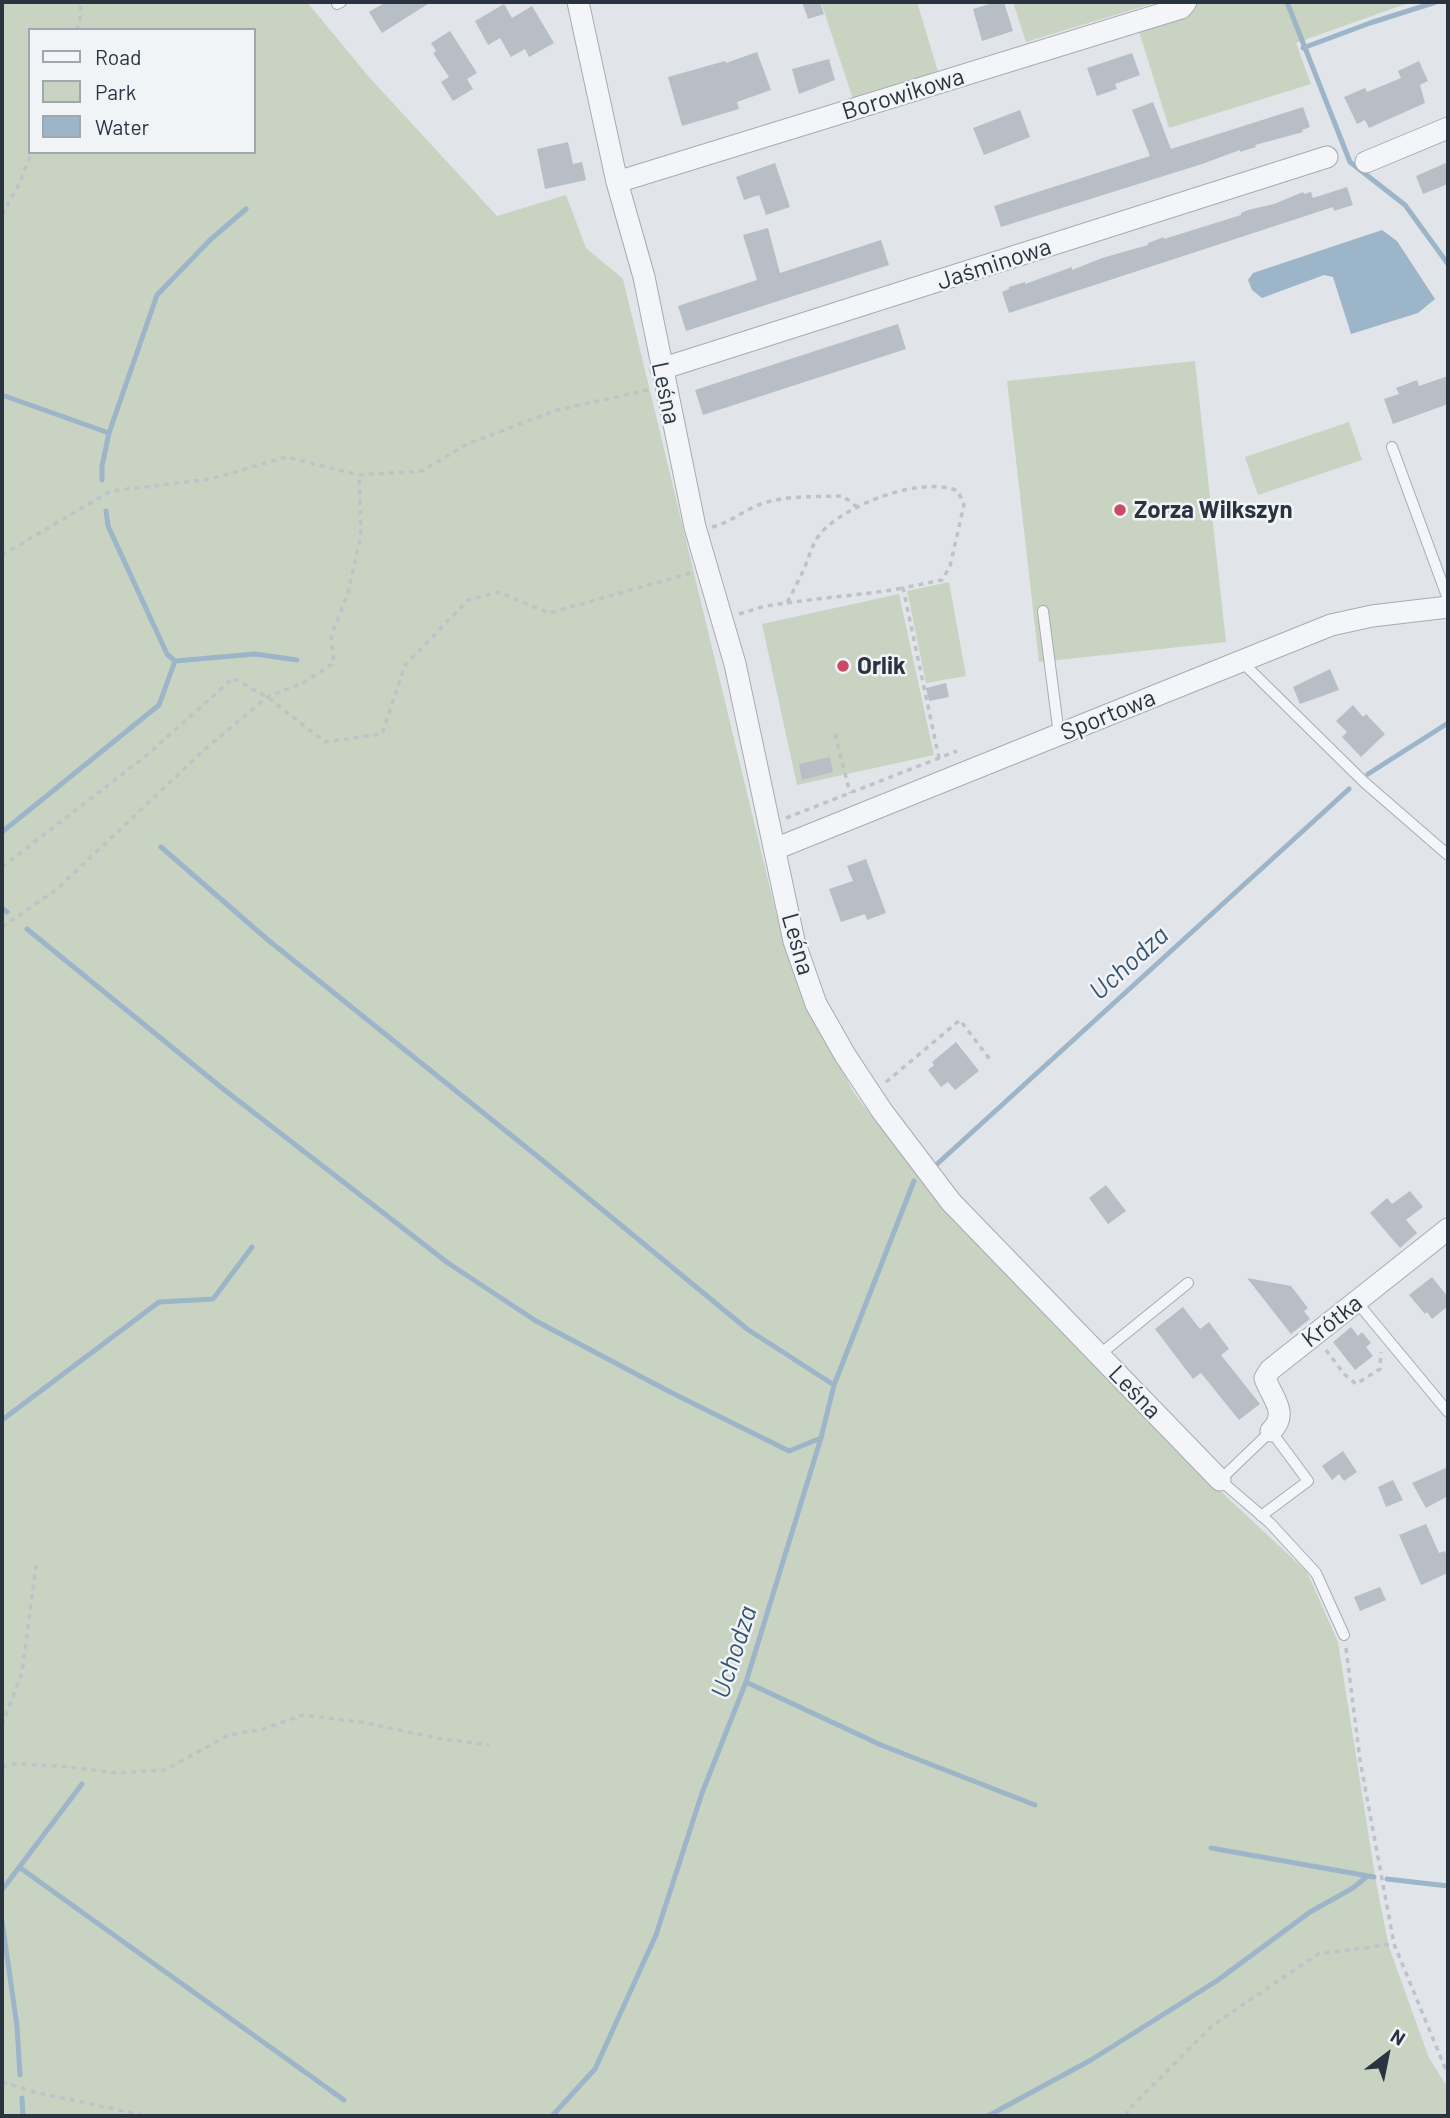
<!DOCTYPE html>
<meta charset="utf-8">
<style>
body{margin:0}
#map{position:relative;width:1450px;height:2118px;overflow:hidden;background:#e1e5e9;font-family:Barlow,sans-serif}
canvas{display:block}
.frame{position:absolute;inset:0;border:4px solid #2a3440;pointer-events:none}
.legend{position:absolute;left:28px;top:28px;width:228px;height:126px;box-sizing:border-box;background:#f1f4f7;border:2px solid #a1a7ae;margin:0;padding:9px 12px;list-style:none;font-size:21px;color:#2a3440}
.legend li{display:flex;align-items:center;gap:14px;height:35px}
.legend b{width:35px;border:2px solid #a1a7ae}
.north{position:absolute;left:1352px;top:2020px;width:70px;height:70px;-webkit-text-stroke:5px #f1f4f7;paint-order:stroke;rotate:32deg;font-size:19px;font-weight:700;line-height:28px;text-align:center;color:#2a3440}
.north::after{content:'';display:block;margin:auto;width:24px;height:32px;background:#2a3440;clip-path:polygon(50% 0,100% 100%,50% 72%,0 100%)}
</style>
<div id="map">
<canvas width="1450" height="2118"></canvas>
<div class="frame"></div>
<ul class="legend">
<li><b style="height:9px;background:#f4f5f8"></b>Road</li>
<li><b style="height:19px;background:#c8d3c2"></b>Park</li>
<li><b style="height:19px;background:#9db5c8"></b>Water</li>
</ul>
<div class="north">N</div>
</div>
<script>
const c = document.querySelector('canvas').getContext('2d');
c.lineJoin = 'round';
function fill(path, color) {
  c.fillStyle = color;
  c.fill(path, 'evenodd');
}
function strokePath(path, color, width, dash) {
  c.strokeStyle = color;
  c.lineWidth = width;
  c.lineCap = dash ? 'butt' : 'round';
  c.setLineDash(dash || []);
  c.stroke(path);
}
function write(font, color, halo, rows, align = 'center') {
  c.font = font + ' Barlow,sans-serif';
  c.lineWidth = 5;
  c.setLineDash([]);
  c.textBaseline = 'middle';
  c.strokeStyle = halo;
  c.fillStyle = color;
  for (const [text, x, y, turn = 0] of rows) {
    c.save();
    c.translate(x, y);
    c.rotate((+turn || 0) * Math.PI / 180);
    c.textAlign = isNaN(turn) ? turn : align;
    if (halo) c.strokeText(text, 0, 0);
    c.fillText(text, 0, 0);
    c.restore();
  }
}
const green = new Path2D(`
 M2,2H307L369,77L497,216L566,195L586,248L623,279L783,942L813,1016L854,1093L924,1184L1167,1441L1307,1572L1338,1642L1376,1882L1389,1947L1429,2058L1448,2088V2116H2ZM30,30H254V152H30Z
 M821,2H917L939,75L854,102Z
 M1013,2H1158L1026,42Z
 M1195,2H1411L1296,43L1311,84L1169,128L1138,28Z
 M1195,361L1226,642L1039,662L1007,381Z
 M1349,422L1362,460L1258,495L1245,457Z
 M949,582L966,676L926,683L907,591Z
 M899,594L934,755L797,785L762,624Z`);
const water = new Path2D(`
 M1382,230L1397,241L1435,299L1418,313L1351,334L1333,277L1324,275L1262,298L1252,290L1248,280L1253,273Z`);
const stream = new Path2D(`
 M1287,2L1350,162L1405,205L1448,264
 M1303,48L1370,23L1436,2
 M2,395L109,433
 M102,480V466L109,433L157,295L210,240L246,209
 M106,511L108,526L167,654L175,661L255,654L297,660
 M1368,774L1448,723
 M2,832L159,705L175,661
 M161,847L268,940L542,1160L747,1329L834,1385
 M2,908L7,912
 M27,929L222,1088L448,1263L536,1321L672,1393L789,1451L821,1438
 M936,1165L1349,789
 M2,1420L159,1302L213,1299L252,1247
 M746,1682L881,1745L1035,1805
 M1211,1848L1374,1877
 M19,1867L344,2100
 M1387,1879L1448,1886
 M2,1890L82,1784
 M2,1921L17,2026L20,2075
 M22,2098L23,2116
 M552,2116L595,2069L656,1935L702,1793L746,1682L821,1438L834,1385L914,1181
 M988,2116L1091,2060L1218,1980L1310,1912L1353,1888L1366,1877`);
const building = new Path2D(`
 M386,2H431L382,33L369,12Z
 M802,2H820L824,14L808,19Z
 M996,2H1004L1013,31L982,41L973,9Z
 M504,4L512,18L532,6L554,43L529,57L525,49L511,57L500,38L488,45L475,21Z
 M450,31L477,73L467,79L473,89L453,101L441,82L449,77L433,53L436,51L431,43Z
 M757,52L771,90L737,102L739,109L682,126L668,77L725,61L726,63Z
 M1132,53L1140,75L1115,84L1117,89L1097,96L1087,68Z
 M829,59L835,80L799,94L792,69Z
 M1419,61L1428,81L1420,85L1425,103L1369,128L1365,120L1357,124L1344,97L1365,88L1367,92L1401,78L1398,71Z
 M1153,102L1171,149L1303,107L1310,127L1302,130L1303,132L1255,145L1256,147L1240,152V150L1202,164L1001,227L994,206L1150,156L1132,110Z
 M1020,110L1030,137L984,155L973,128Z
 M568,142L573,164L582,162L586,180L545,189L537,149Z
 M1448,162V184L1423,194L1416,176Z
 M775,163L790,207L766,215L759,195L744,200L736,177Z
 M1347,187L1353,205L1334,211L1333,207L1009,313L1002,292L1009,289V287L1025,282V284L1072,267V270L1102,258L1148,245V243L1164,237V239L1241,215V213L1248,210L1274,204L1303,192L1304,194L1311,192L1313,198Z
 M768,228L780,273L881,240L889,265L686,331L678,306L757,280L743,235Z
 M898,324L906,349L703,415L695,390Z
 M1448,376V404L1393,424L1384,399L1399,394L1396,388L1417,380L1419,386Z
 M1330,669L1339,690L1300,704L1293,687Z
 M946,683L949,697L929,701L926,688Z
 M1353,705L1363,717L1366,714L1385,734L1361,757L1342,737L1347,732L1336,721Z
 M830,757L833,772L802,780L799,764Z
 M866,859L886,913L867,920L865,914L841,922L829,889L853,881L847,866Z
 M956,1042L979,1071L955,1090L948,1082L941,1087L928,1070L934,1065L932,1062Z
 M1106,1185L1126,1211L1108,1224L1089,1198Z
 M1410,1191L1423,1207L1406,1220L1417,1233L1400,1248L1370,1213L1387,1198L1392,1204Z
 M1432,1277L1448,1297V1306L1432,1319L1427,1312L1425,1314L1409,1295Z
 M1247,1278L1291,1286L1308,1308L1304,1311L1310,1319L1291,1334Z
 M1183,1307L1200,1329L1209,1322L1229,1349L1221,1355L1260,1404L1239,1420L1201,1373L1193,1379L1155,1329Z
 M1351,1327L1358,1336L1362,1332L1371,1343L1366,1347L1373,1356L1355,1370L1333,1342Z
 M1343,1451L1357,1472L1344,1481L1339,1474L1332,1480L1322,1466Z
 M1448,1467V1496L1426,1508L1412,1483Z
 M1393,1480L1403,1500L1386,1507L1378,1487Z
 M1426,1524L1439,1553L1445,1551L1448,1558V1573L1421,1585L1399,1535Z
 M1380,1587L1386,1600L1360,1611L1354,1597Z`);
const path = new Path2D(`
 M76,30L80,22L81,2
 M2,215L19,184L32,152
 M712,527C730,523 744,510 761,504C786,495 817,497 843,496L857,507
 M2,555L111,491L211,479L286,457L359,475
 M787,603C826,597 864,595 903,588
 M739,614L765,606L787,603C793,591 799,580 804,569C809,557 812,544 820,534C844,505 922,475 958,491L964,505L950,566L942,580L903,588L939,758
 M835,734L850,793
 M786,818L957,751
 M2,867L147,755L233,678L267,697L325,742L382,734L405,665L468,600L498,592L549,613L691,573
 M2,927L56,890L205,749L267,697L303,683L334,663L331,636L348,593L361,535L359,475L422,471L467,444L557,410L648,390
 M886,1082L960,1020L991,1061
 M1326,1350L1344,1374L1356,1384L1380,1369L1381,1352
 M1346,1648L1360,1760L1394,1944L1448,2075
 M2,1725L22,1673L36,1565
 M2,1767L15,1764L60,1766L117,1773L165,1770L229,1735L263,1729L303,1715L367,1723L436,1738L489,1745
 M2,2082L35,2092L146,2116
 M1126,2116L1128,2110L1213,2025L1318,1954L1394,1944`);
const lane = new Path2D(`
 M337,4L341,2
 M1392,447L1448,599
 M1043,611L1059,735
 M1241,661L1364,782L1448,855
 M1356,1301L1448,1412
 M1099,1355L1188,1283
 M1261,1516L1308,1481L1271,1431L1220,1480L1270,1523L1316,1573L1344,1635`);
const street = new Path2D(`
 M578,2L617,182L644,277L695,527L735,664L794,941L816,1004L845,1055L882,1111L951,1202L1220,1480
 M1366,162L1448,128
 M617,182L1181,8L1186,2
 M661,369L1327,157
 M775,849L1331,625L1372,616L1448,607
 M1271,1431C1290,1413 1271,1397 1265,1378L1270,1370L1448,1229`);
const markers = [
 [1120,510,7,"#ca4a66"],
 [843,666,7,"#ca4a66"]
];
const streetNames = [
 ["Borowikowa",903,94,-17],
 ["Jaśminowa",994,264,-18],
 ["Leśna",666,393,78],
 ["Sportowa",1108,715,-22],
 ["Leśna",798,944,74],
 ["Krótka",1332,1321,-38],
 ["Leśna",1135,1392,46]
];
const poiNames = [
 ["Zorza Wilkszyn",1134,510],
 ["Orlik",857,666]
];
const waterNames = [
 ["Uchodza",1129,963,-42],
 ["Uchodza",734,1652,-72]
];
fill(green, '#c8d3c2');
fill(water, '#9db5c8');
strokePath(stream, '#9db5c8', 5);
fill(building, '#b8bec6');
strokePath(lane, '#a6acb3', 12);
strokePath(street, '#a6acb3', 23);
strokePath(path, '#bfc3c8', 3.5, [5, 5]);
strokePath(lane, '#f4f5f8', 10);
strokePath(street, '#f4f5f8', 21);
for (const [x, y, r, color] of markers) {
  const dot = new Path2D();
  dot.arc(x, y, r, 0, 2 * Math.PI);
  c.fillStyle = color;
  c.fill(dot);
  strokePath(dot, '#f1f4f7', 2.5);
}
write('24px', '#2a3440', '#f1f4f7', streetNames);
write('bold 24px', '#2a3440', '#f1f4f7', poiNames, 'left');
write('italic 26px', '#355573', '#f1f4f7', waterNames);
</script>
